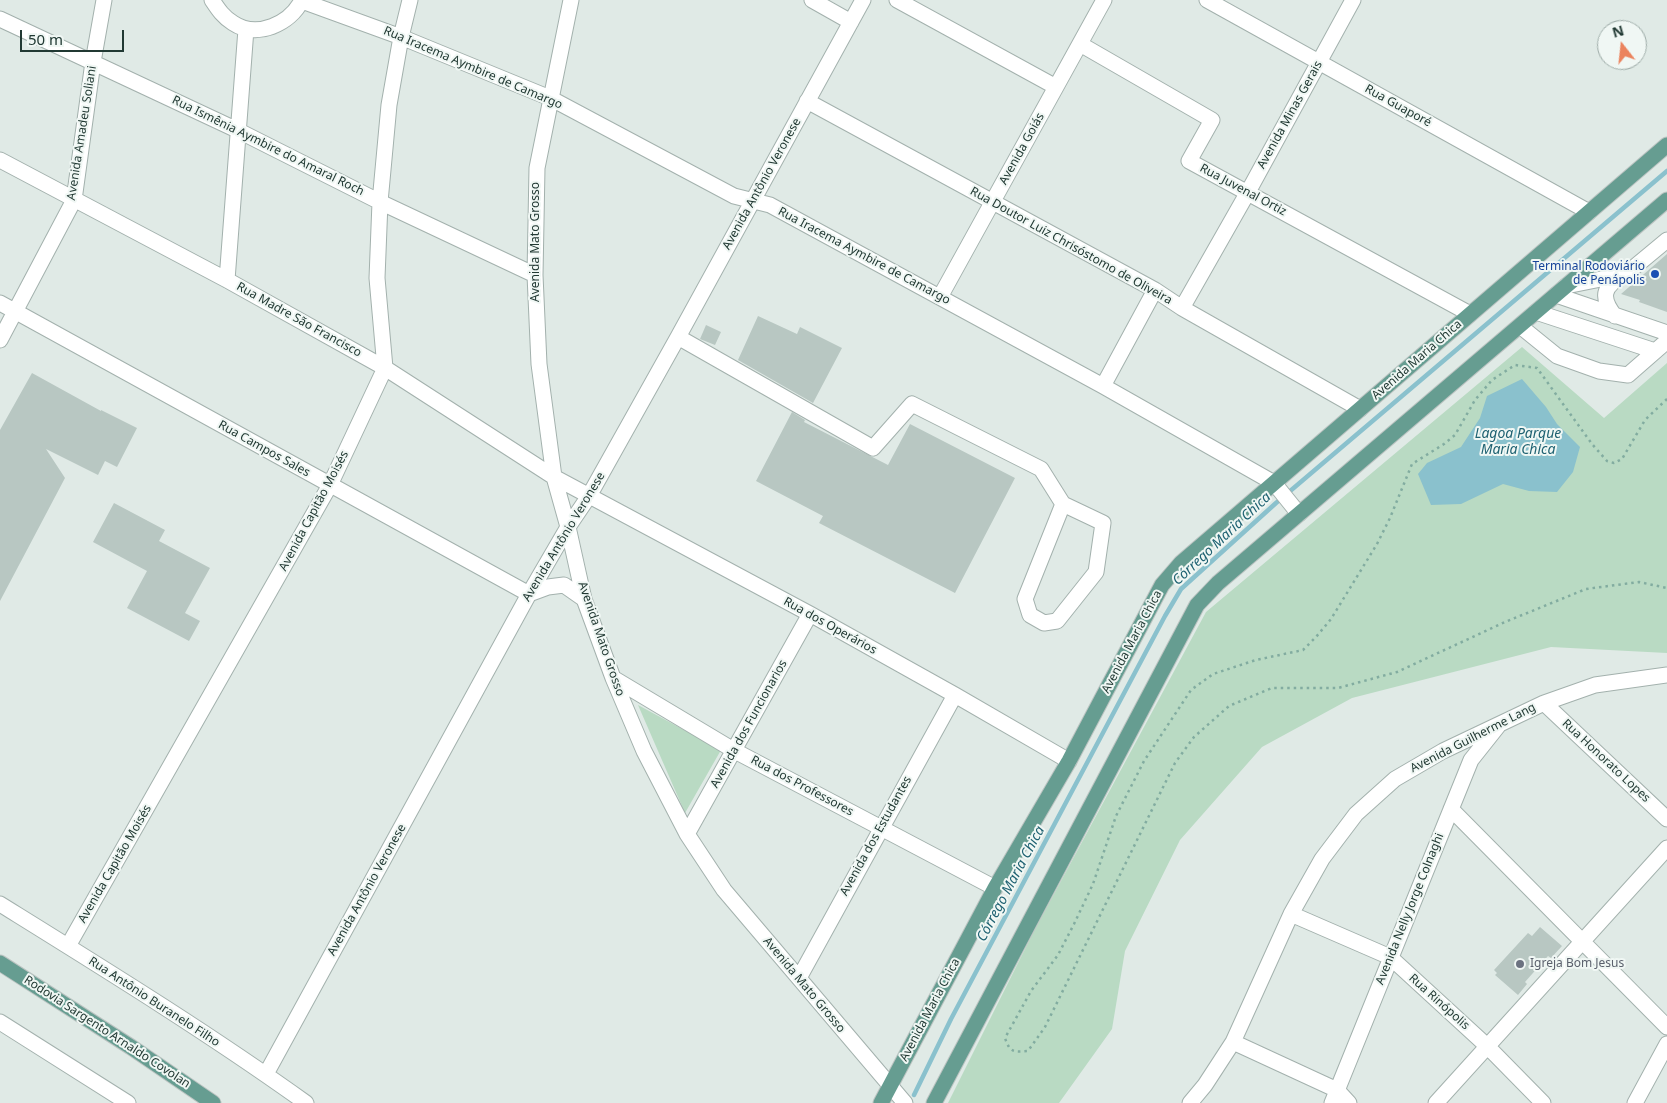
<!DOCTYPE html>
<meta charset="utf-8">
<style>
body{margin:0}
#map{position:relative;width:1667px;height:1103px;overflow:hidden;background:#e0eae6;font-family:"Noto Sans",sans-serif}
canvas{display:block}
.north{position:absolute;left:1597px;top:20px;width:50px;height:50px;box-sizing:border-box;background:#f0f7f4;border:1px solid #9daba7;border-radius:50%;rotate:344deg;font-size:14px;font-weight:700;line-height:20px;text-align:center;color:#213933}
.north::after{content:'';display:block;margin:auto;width:18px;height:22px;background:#eb835d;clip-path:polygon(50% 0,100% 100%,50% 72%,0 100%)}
.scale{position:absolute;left:20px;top:30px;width:104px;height:22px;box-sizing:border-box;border:2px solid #213933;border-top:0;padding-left:6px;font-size:15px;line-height:18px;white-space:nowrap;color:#213933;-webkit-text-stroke:4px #f0f7f4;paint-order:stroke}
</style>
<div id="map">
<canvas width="1667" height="1103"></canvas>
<div class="north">N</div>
<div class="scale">50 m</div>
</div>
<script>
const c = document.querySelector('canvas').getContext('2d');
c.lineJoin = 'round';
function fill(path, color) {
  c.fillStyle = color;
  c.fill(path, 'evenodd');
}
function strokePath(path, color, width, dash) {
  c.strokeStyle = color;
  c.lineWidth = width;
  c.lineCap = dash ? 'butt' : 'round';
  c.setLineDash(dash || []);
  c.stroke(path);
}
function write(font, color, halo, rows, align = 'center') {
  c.font = font + ' "Noto Sans",sans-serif';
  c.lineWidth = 4;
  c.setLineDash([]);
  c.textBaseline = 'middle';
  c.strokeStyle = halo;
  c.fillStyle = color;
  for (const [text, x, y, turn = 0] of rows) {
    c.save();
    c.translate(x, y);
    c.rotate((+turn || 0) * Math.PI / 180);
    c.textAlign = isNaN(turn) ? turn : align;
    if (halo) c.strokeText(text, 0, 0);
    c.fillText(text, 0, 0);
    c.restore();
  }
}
const green = new Path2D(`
 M1522,347L1604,418L1667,363V653L1551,647L1352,698L1262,747L1180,840L1125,951L1112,1029L1059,1103H948L1034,931L1206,612Z
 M638,705L721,750L685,813Z`);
const water = new Path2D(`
 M1522,379L1546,407L1557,424L1580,447L1573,472L1557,492L1529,491L1503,484L1461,504L1431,505L1418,474L1427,463L1461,447L1480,418L1487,396Z`);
const stream = new Path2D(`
 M914,1095L951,1019L1165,616L1181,589L1276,503L1667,171`);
const building = new Path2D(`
 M1667,254V312L1639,302L1640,300L1621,294Z
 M758,316L797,334L800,327L842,348L813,403L738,360Z
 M706,325L721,332L715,345L700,339Z
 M32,373L101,411V410L137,428L117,467L105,461L98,475L46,449L65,478L0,601V430Z
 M792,412L805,420L804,422L888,465L910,424L1015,478L955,593L819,523L823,516L756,481Z
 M114,503L165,530L159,541L210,568L185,613L200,621L189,641L127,608L147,571L93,542Z
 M1540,927L1562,946L1551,958L1548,956L1525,982L1527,984L1518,995L1495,975L1497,973L1494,970L1528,933L1532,936Z`);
const path = new Path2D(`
 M1667,399L1645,420L1622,459L1614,463L1607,461L1592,444L1537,368L1515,365L1492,380L1475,400L1455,435L1444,444L1412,464L1390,518L1377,544L1331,619L1316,637L1303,650L1256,660L1213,674L1191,690L1144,761L1116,816L1093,884L1074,924L1058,955L1031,991L1005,1038C1010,1053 1014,1052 1028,1051L1045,1027L1175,763L1194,737L1229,706L1272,688H1338L1397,672L1505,622L1586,589L1639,582L1667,588`);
const minor = new Path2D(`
 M212,0C218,9 223,17 233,23C257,39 290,24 302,0
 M571,0L537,168L535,275L539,364L554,477L568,527L584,599L613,678L644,751L687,834L724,890L905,1103
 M812,0L851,22
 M897,0L1056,87
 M1207,0L1589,212
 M302,1L401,37L550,98L734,196L770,205L1103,386L1274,483L1299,514
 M0,19L237,130L380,202L535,275
 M1080,44L1212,120L1189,161L1470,314
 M807,101L1155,290L1182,308L1360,409
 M0,160L227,280L385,368L554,477L810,614L955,695L1069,761
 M227,280L246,29
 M1566,286L1626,274L1667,240
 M1556,295L1667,333
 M940,297L1104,0
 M0,303L529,594L548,587L564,585L584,599
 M1182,308L1248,192L1353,0
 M1536,312L1655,351
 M1615,316C1600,297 1603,287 1623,275
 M1520,326L1557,356L1599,371L1628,375L1667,341
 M678,337L873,448L912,404L1041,469L1063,504L1025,599L1030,615L1044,623L1057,621L1096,572L1103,523L1063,504
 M0,340L74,200L93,62L104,0
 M1103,386L1155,290
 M613,678L735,751L995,888
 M1544,703L1667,819
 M1451,809L1667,1027
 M687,834L810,614
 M0,904C103,968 207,1032 306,1103
 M1291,914L1390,957L1487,1046L1543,1103
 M68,946L330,485L385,368L377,278L380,202L389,105L401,37L410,0
 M799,978L955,695
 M0,1022L128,1103
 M1233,1042L1337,1090L1349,1103
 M266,1074L529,594L568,527L589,496L678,337L863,0
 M1190,1103L1205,1085L1233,1042L1291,914L1322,859L1356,814L1395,779L1443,751L1544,703L1595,685L1667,675
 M1332,1103L1471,760L1498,726
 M1436,1103L1667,848
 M1635,1103L1667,1044`);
const major = new Path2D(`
 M0,963L131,1047L213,1103
 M881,1103L995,888L1069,761L1162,585L1181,563L1667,145
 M934,1103L1197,605L1218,583L1667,200`);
const markers = [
 [1655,274,5,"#1a4fb4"],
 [1520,964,5,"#6b7280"]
];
const streetNames = [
 ["Rua Iracema Aymbire de Camargo",473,68,23],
 ["Rua Guaporé",1398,106,29],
 ["Avenida Minas Gerais",1290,115,-61],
 ["Avenida Amadeu Soliani",82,133,-81],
 ["Rua Ismênia Aymbire do Amaral Roch",268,146,26],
 ["Avenida Goiás",1022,149,-61],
 ["Avenida Antônio Veronese",762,184,-61],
 ["Rua Juvenal Ortiz",1243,190,28],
 ["Avenida Mato Grosso",536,242,-90],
 ["Rua Doutor Luiz Chrisóstomo de Oliveira",1071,246,29],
 ["Rua Iracema Aymbire de Camargo",864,256,28],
 ["Rua Madre São Francisco",299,320,29],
 ["Avenida Maria Chica",1417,360,-41],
 ["Rua Campos Sales",264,449,29],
 ["Avenida Capitão Moisés",314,511,-62],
 ["Avenida Antônio Veronese",564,537,-59],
 ["Rua dos Operários",830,626,29],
 ["Avenida Mato Grosso",601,639,71],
 ["Avenida Maria Chica",1132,642,-62],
 ["Avenida dos Funcionarios",749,724,-61],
 ["Avenida Guilherme Lang",1473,738,-27],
 ["Rua Honorato Lopes",1606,761,43],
 ["Rua dos Professores",802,786,28],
 ["Avenida dos Estudantes",876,836,-61],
 ["Avenida Capitão Moisés",115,864,-60],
 ["Avenida Antônio Veronese",367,890,-61],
 ["Avenida Nelly Jorge Colnaghi",1410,909,-68],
 ["Avenida Mato Grosso",804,985,50],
 ["Rua Antônio Buranelo Filho",154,1002,33],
 ["Rua Rinópolis",1439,1002,42],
 ["Avenida Maria Chica",930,1010,-62],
 ["Rodovia Sargento Arnaldo Covolan",107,1032,33]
];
const transitNames = [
 ["Terminal Rodoviário",1645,267],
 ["de Penápolis",1645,281]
];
const worshipNames = [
 ["Igreja Bom Jesus",1530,964]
];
const waterNames = [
 ["Lagoa Parque",1518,434],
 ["Maria Chica",1518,450],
 ["Córrego Maria Chica",1222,539,-43],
 ["Córrego Maria Chica",1011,884,-62]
];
fill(green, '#b9dac3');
fill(water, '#8ac1cd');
strokePath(stream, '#8ac1cd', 4.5);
fill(building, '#b8c7c2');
strokePath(minor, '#a3b1ad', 17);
strokePath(major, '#bcc4c2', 17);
strokePath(path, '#82aca0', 2.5, [2.5, 4]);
strokePath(minor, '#fff', 15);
strokePath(major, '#669d91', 15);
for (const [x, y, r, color] of markers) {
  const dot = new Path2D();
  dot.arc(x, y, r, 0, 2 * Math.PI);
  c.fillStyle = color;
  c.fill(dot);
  strokePath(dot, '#f0f7f4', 2);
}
write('12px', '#213933', '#f0f7f4', streetNames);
write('12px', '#164399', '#f0f7f4', transitNames, 'right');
write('12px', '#5b616d', '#f0f7f4', worshipNames, 'left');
write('italic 14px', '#1f6272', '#f0f7f4', waterNames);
</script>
